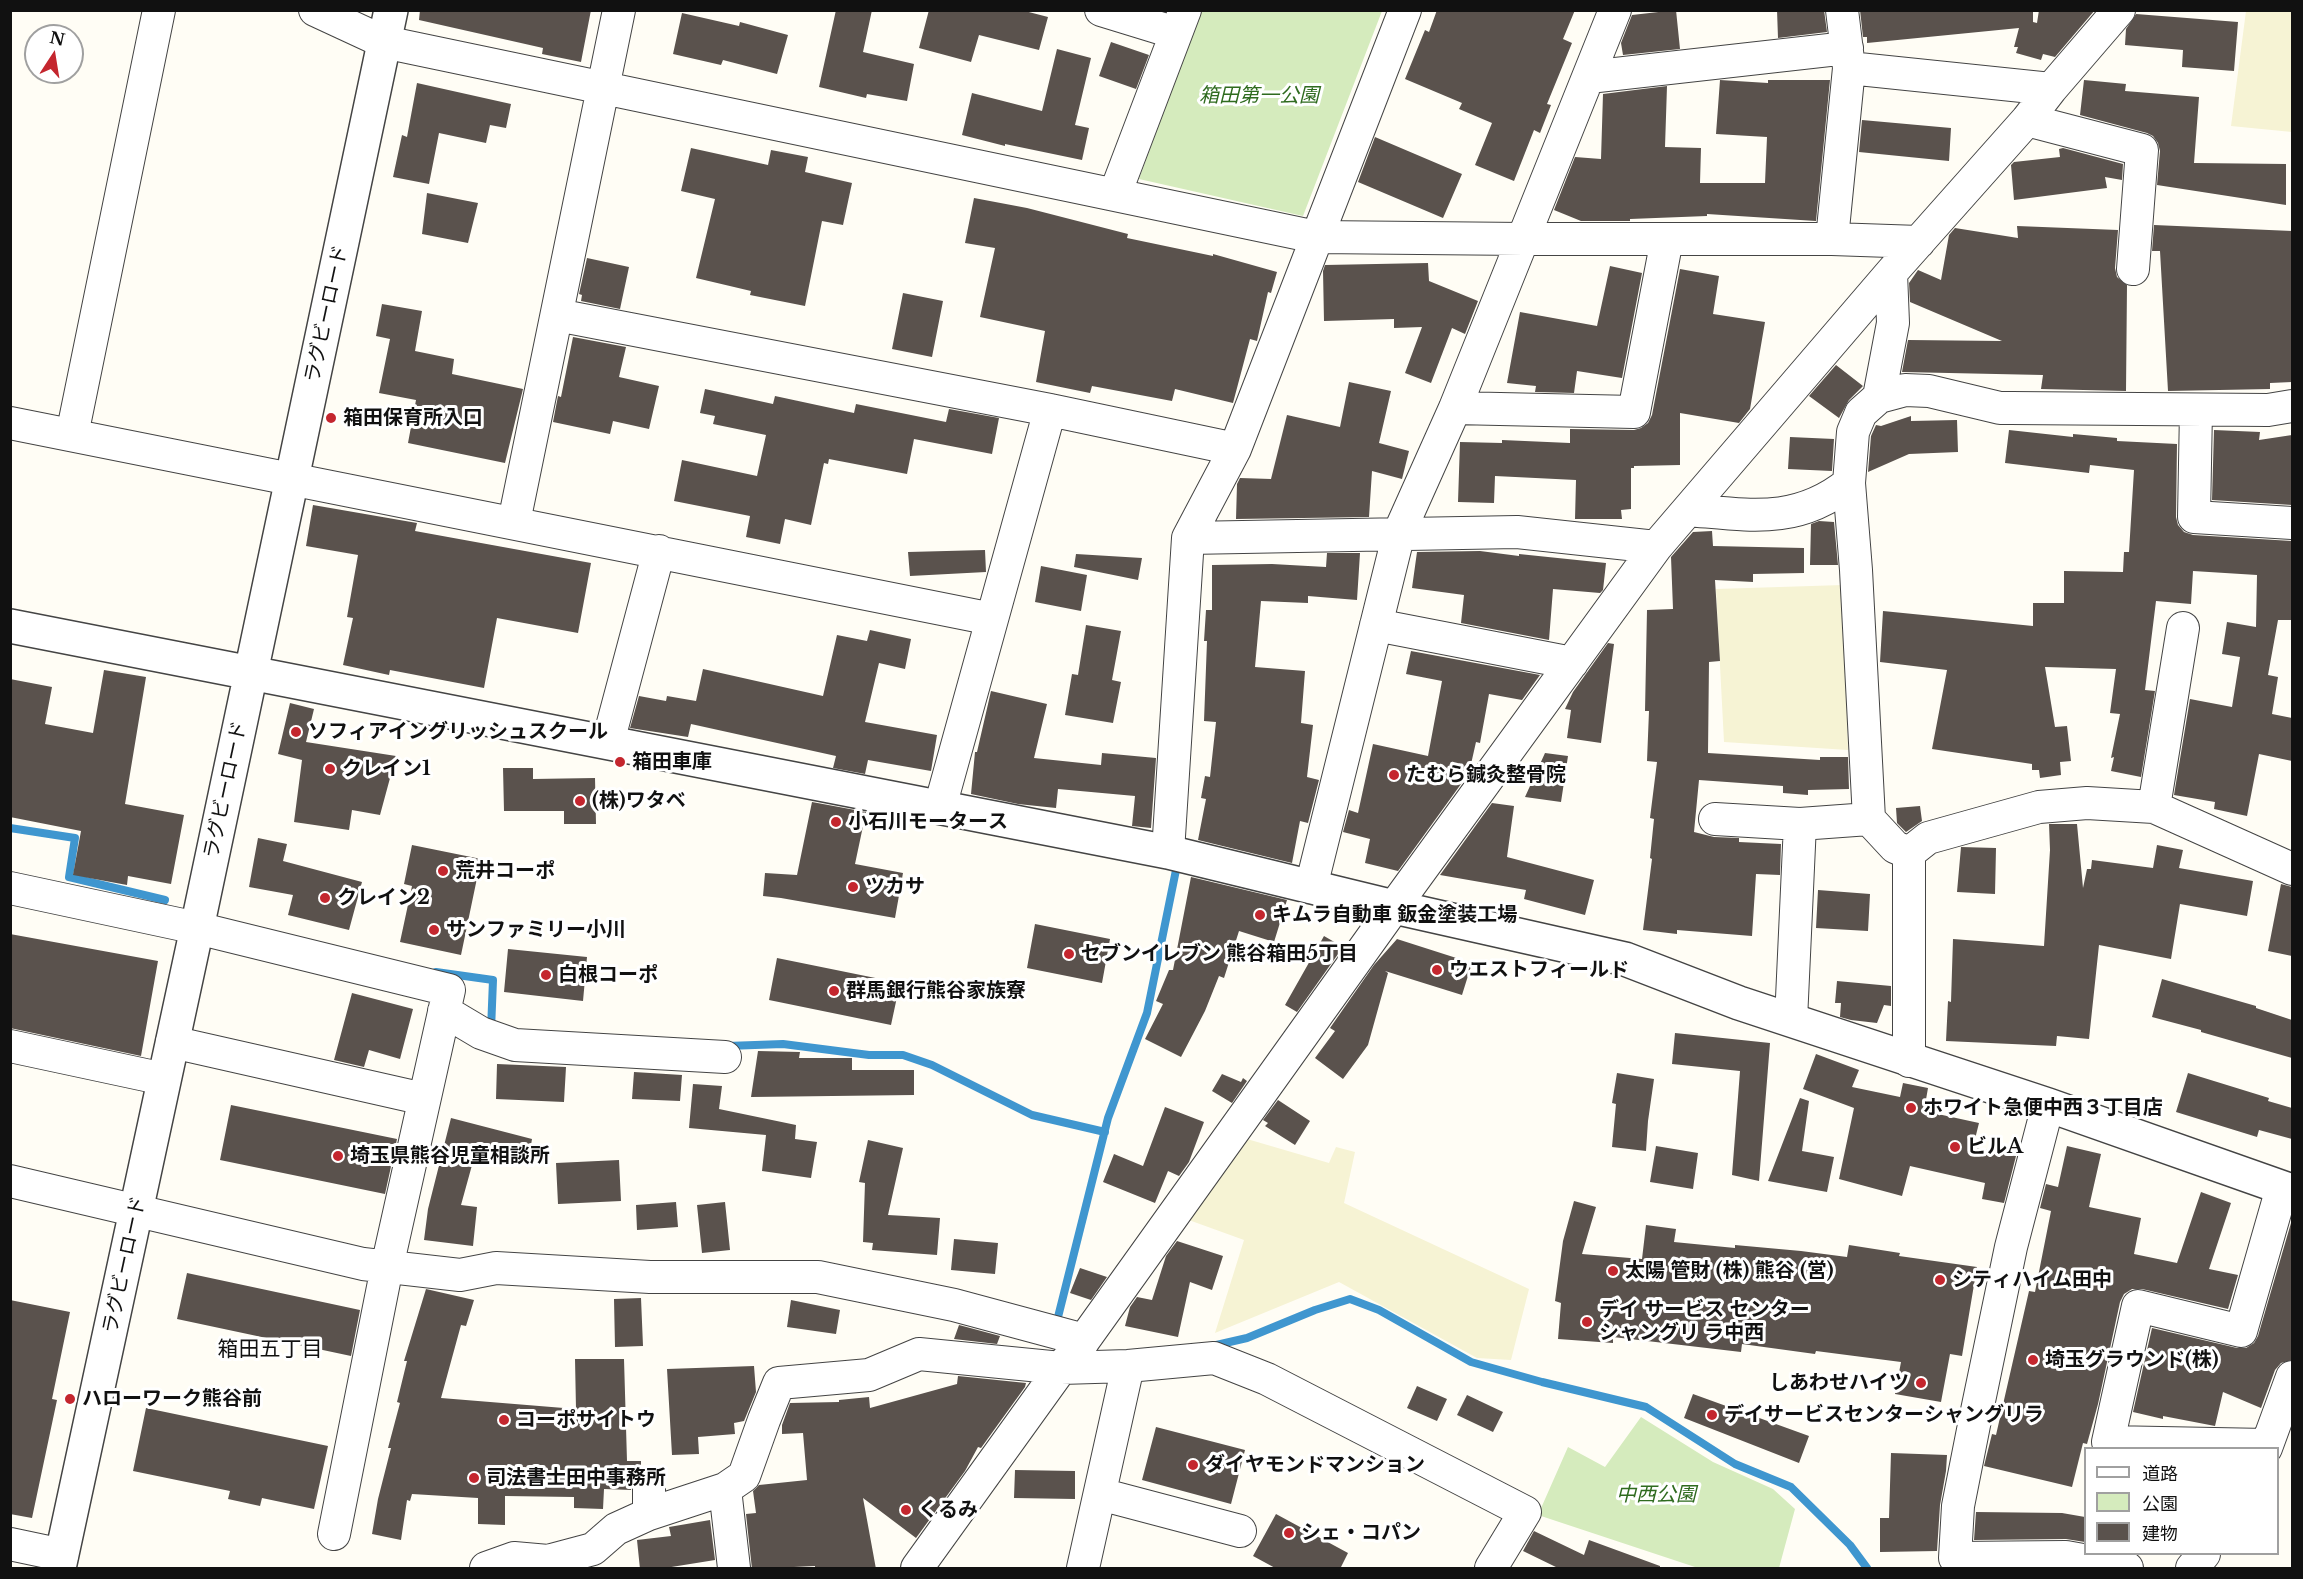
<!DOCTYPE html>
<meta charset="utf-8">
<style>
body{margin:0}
#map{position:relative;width:2303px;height:1579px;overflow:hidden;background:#fffdf5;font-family:"Libre Baskerville","Noto Sans JP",serif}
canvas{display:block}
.frame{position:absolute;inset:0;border:12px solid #111;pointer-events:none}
.legend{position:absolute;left:2084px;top:1447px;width:195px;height:108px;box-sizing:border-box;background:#fff;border:2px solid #a0a0a0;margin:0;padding:8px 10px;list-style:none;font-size:18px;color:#111}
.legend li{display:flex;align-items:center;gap:12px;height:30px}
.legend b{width:30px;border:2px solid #a0a0a0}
.north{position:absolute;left:24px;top:24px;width:60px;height:60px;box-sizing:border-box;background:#fff;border:2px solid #a0a0a0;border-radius:50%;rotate:12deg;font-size:16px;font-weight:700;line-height:24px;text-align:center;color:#111}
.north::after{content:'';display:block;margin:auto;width:21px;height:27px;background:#c4262e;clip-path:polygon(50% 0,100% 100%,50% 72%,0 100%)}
</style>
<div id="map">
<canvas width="2303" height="1579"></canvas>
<div class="frame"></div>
<ul class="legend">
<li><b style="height:8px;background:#fff"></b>道路</li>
<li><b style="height:16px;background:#d5ebbd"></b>公園</li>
<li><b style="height:16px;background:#5a524d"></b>建物</li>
</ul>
<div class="north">N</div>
</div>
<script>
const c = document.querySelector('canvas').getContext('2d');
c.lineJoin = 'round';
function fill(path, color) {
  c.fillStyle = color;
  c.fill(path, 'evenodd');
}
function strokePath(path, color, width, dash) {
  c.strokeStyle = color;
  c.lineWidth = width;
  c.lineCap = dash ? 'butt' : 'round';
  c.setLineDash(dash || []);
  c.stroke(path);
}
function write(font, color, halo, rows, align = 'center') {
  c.font = font + ' "Libre Baskerville","Noto Sans JP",serif';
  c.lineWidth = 6;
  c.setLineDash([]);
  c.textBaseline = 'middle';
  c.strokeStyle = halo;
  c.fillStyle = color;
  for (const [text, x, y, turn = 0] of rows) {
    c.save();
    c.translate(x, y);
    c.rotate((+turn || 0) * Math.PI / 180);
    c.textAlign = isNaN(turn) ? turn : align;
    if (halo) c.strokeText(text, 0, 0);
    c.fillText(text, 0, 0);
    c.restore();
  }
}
const farmland = new Path2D(`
 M2246,11H2292V132L2231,126Z
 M1843,585L1848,750L1724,742L1716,589Z
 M1247,1139L1329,1163L1336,1147L1355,1152L1344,1203L1529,1289L1511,1360L1477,1358L1339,1282L1215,1333L1244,1240L1186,1219Z`);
const green = new Path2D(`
 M1200,11H1382L1303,216L1139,179Z
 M1641,1417L1713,1462L1773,1489L1795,1509L1779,1568H1698L1538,1515L1568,1447L1605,1467Z`);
const stream = new Path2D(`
 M10,828L75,838L69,877L165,900
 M436,972L493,980L491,1030
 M727,1046L783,1044L869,1055H903L932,1065L1032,1115L1105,1132
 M1057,1321L1108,1118L1147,1013L1176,870
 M1212,1346L1247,1338L1315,1310L1350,1299L1379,1310L1471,1362L1542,1382L1646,1407L1735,1464L1791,1487L1850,1545L1867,1568`);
const building = new Path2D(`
 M420,10H591L581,62L542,54L543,48L419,20Z
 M836,10H872L863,52L914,64L907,101L867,94L866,98L819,87Z
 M929,10H1021L1048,17L1039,50L979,35L971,62L919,48Z
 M1437,10H1575L1563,39L1572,43L1547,104L1551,105L1540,133L1534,130L1514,181L1475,165L1492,123L1459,109L1462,103L1405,79L1425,30L1429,32Z
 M1676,10L1680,49L1623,55L1621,43L1632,15Z
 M1777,10H1824L1827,32L1778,38Z
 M1860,10H2033V22L2037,23L2039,10H2095L2055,57L2043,54L2041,60L2016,53L2018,47H2014L2019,28L1867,43V37H1863Z
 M682,13L739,26L740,22L788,35L777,74L723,60L721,65L673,54Z
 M2136,14L2238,22L2234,71L2182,67L2183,50L2125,45L2126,29Z
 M1111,42L1149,55L1136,89L1099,76Z
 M1057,49L1091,58L1075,125L1089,128L1082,160L1005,144V146L962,135L972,93L1042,111Z
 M1720,80L1768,83V80H1830L1816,221L1707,214V216L1630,219V221H1581L1554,210L1575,157L1601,159L1603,94L1667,86L1665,147L1701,148L1700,183H1765L1767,137L1716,134Z
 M2084,80L2126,84L2125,91L2199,97L2194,163L2286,164V205L2157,185L2160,151L2158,143L2153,136L2147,133L2080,115Z
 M417,83L511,104L506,128L490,125L486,143L439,133L429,184L393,177L402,135L407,137Z
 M1862,120L1951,128L1949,161L1859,152Z
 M1375,137L1462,174L1443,218L1358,182Z
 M691,148L768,165L771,150L808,157L805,172L852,183L843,225L822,221L805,306L750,295L751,291L696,278L715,199L681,191Z
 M2063,148L2123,164L2122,180L2105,177L2107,188L2014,200L2011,165L2014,162L2060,157L2059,149Z
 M427,193L478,203L468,243L422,234Z
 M974,198L1027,208L1128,234L1127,238L1213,256V254L1277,272L1271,293L1268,292L1257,341L1250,339L1233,403L1175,389L1172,401L1092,386L1090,393L1036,382L1045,331L980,317L995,248L965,243Z
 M2154,225L2292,231V382L2270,383V389L2168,391L2160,251H2152Z
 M2017,226L2118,230L2115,268L2117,277L2127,285L2126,391L2041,389L2043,375L1902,372L1908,340L2002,341L1910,302L1909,283L1918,270L1941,280L1949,235L1955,228L2018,238Z
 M587,258L629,267L620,309L581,301L582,295L579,294Z
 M1428,263L1429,281L1478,301L1465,334L1452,328L1431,383L1405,373L1422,327L1394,328V319L1324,321L1323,271L1325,265Z
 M1610,266L1642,273L1622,378L1577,371L1574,393L1535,392L1536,386L1507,383L1520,312L1597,326Z
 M1680,269L1719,276L1713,314L1765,322L1750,409L1739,423L1680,413V465L1634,466V468H1631V509L1621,510L1622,519H1575L1576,480L1495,476L1494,503L1458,502L1460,442L1502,443V440L1570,443V429L1634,430L1641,428L1648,423L1652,415Z
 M903,293L943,301L932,357L892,349Z
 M382,304L422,311L415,351L454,359L452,374L523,389L505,463L408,443L416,400L379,393L390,339L376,336Z
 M573,337L626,347L619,377L659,386L649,429L613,421L610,434L553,422L558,396L561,397Z
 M1836,365L1863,386L1849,400L1839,418L1809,396Z
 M1349,382L1391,391L1379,443L1409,451L1402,479L1372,471L1369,517L1236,519L1237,484L1240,478L1271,479L1287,415L1340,427Z
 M705,389L773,404L775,396L854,413L856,404L946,422L949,409L999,418L992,454L914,439L907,474L829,459L828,464L824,463L811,525L785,519L780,544L746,537L750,516L674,501L682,460L757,476L766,435L713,424L715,416L700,413Z
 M1911,416V421L1957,420L1958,452L1909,454L1868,472L1871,436L1876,425L1881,426Z
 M2009,430L2073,437V434L2117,438V441L2177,444L2176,517L2178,525L2184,532L2193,535L2292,541V620H2278L2268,675L2278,677L2272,714L2292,718V761L2259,754L2247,816L2214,809L2215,802L2174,795L2190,699L2232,707L2240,657L2222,654L2227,622L2256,627L2257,575L2193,571L2191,604L2156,601L2145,690L2155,691L2141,777L2111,771L2114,757L2111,758L2120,714L2110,713L2116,669L2045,667L2055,727L2067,726L2071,761L2060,762L2061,775L2040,778L2039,770H2032V764L1932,749L1947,670L1880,662L1883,611L2033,626V603H2064V571L2123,572L2124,552H2129L2134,470L2090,465L2089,473L2005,463Z
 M2214,430L2260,432L2259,440L2292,435V505L2212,500Z
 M1790,437L1834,439L1832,471L1788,469Z
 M313,505L417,523L415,531L591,563L578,633L497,618L484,688L390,670L389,675L343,665L353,618L347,617L358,555L306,546Z
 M1819,521L1834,522L1838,565H1810L1811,524Z
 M1712,531L1713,546L1804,548V573L1753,574V582L1715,580L1720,661L1709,662L1708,753L1820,760V757H1848L1849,789L1808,790V795L1783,793V786L1699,780L1694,832L1714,837L1739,838V842L1781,844L1780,875L1756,874L1752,936L1677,930V934L1643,930L1652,859L1650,858L1654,819L1650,818L1657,762L1647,761L1649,711H1645L1647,610L1673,609L1671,557L1693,532Z
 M985,550L986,572L910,576L908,552Z
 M1480,551L1519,556V554L1606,563L1603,590L1600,593L1553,589L1549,640L1461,623L1464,595L1412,588L1417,552Z
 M1327,553H1360L1357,600L1308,596V603L1261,601L1255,667L1305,671L1301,723L1313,725L1307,777L1319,780L1308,823L1300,821L1292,863L1198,840L1206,799L1201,798L1205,776L1210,777L1216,722L1204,721L1207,641H1204L1206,610H1212V565L1272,564L1326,567Z
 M1076,554L1142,558L1138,580L1074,567Z
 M1041,566L1087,575L1081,611L1035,602Z
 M1086,625L1121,631L1112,680L1121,682L1113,723L1065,715L1072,674L1078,675Z
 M870,630L911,639L905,669L879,663L865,722L937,735L931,771L868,760L865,774L833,768L836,756L691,724L688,737L630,728L639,696L666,701L667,696L696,701L703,669L823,696L837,635L867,641Z
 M1608,643L1614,644L1601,743L1567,738L1571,710L1565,709L1573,692Z
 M1411,651L1540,675L1522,700L1489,694L1480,743L1476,742L1469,773L1398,871L1365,863L1370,839L1343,832L1349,810L1358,813L1373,744L1428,756L1442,681L1406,674Z
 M104,670L146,677L125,804L184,815L171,884L128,876L127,885L73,875L81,831L10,817V679L52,687L45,724L93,733Z
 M991,691L1047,704L1034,758L1101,765L1102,753L1156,758L1151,828L1132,826L1135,796L1058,789L1056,808L1018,804L971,794L975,752H977Z
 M290,703L314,709L306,742L396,756L380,815L352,810L349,830L294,822L302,760L278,754Z
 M1545,753L1568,756L1561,802L1525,797Z
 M503,768H533V779L595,778L596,824H564V811H504Z
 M812,802L866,812L855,864L903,873L895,918L781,898L763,896L765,873L797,875Z
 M1492,803L1514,806L1507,857L1594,880L1585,915L1524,899L1526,890L1440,875Z
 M1920,806L1922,821L1906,832L1897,823L1896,808Z
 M2049,824H2077L2083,888L2087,869H2091L2092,860L2153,868L2157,845L2183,850L2179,868L2253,881L2247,916L2180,904L2171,959L2099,945L2089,1039L2057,1036L2056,1046L1946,1041L1948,1001L1951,1002L1953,939L2044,946L2050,850Z
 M258,838L287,844L283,861L362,882L349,930L288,915L293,895L249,887Z
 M412,845L481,859L461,955L400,942L412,886L404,884Z
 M1961,847L1996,848L1995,894L1957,892Z
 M1191,877L1287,900L1274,942L1239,931L1224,978L1219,976L1205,1011L1181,1057L1145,1039L1163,1004L1156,1001L1169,970H1173Z
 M2281,884L2292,887V956L2268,951Z
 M1818,890L1870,894L1868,931L1816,928Z
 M1035,924L1110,939L1102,983L1027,968Z
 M10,934L158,961L141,1056L10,1028Z
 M1324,936L1343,947L1297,1012L1285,1005Z
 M1397,939L1472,963L1462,995L1385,971L1388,973L1368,1045L1343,1079L1315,1058L1335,1031L1330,1028L1374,965Z
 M508,949L587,957L583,1001L504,992Z
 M777,958L900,983L891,1025L769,1000Z
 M2162,979L2256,1006V1008L2292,1020V1058L2201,1032V1030L2152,1017Z
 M1837,981L1891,986V1006L1884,1005L1877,1023L1851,1020L1840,1017L1841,1003H1835Z
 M352,993L413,1009L400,1059L369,1050L364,1067L334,1060Z
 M1675,1033L1770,1043L1759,1181L1732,1175L1740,1071L1672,1064Z
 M758,1051L800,1052L799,1058H852V1070H914V1095L751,1097Z
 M1816,1054L1859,1070L1852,1087L1900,1097L1903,1083L1928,1088L1924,1111L1979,1123L1973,1147L2016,1156L2004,1203L1982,1199L1985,1183L1910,1166L1902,1196L1839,1179L1854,1108L1803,1089Z
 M497,1064L566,1067L564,1102L496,1099Z
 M634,1072L682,1075L680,1101L632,1099Z
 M1617,1073L1654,1079L1648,1121L1646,1151L1612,1147L1616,1104L1612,1103Z
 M2188,1073L2269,1098L2268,1101L2292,1108V1139L2259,1130L2257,1137L2176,1112Z
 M1222,1074L1241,1082L1243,1078L1247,1081L1232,1103L1212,1091Z
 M693,1084L722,1086L719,1109L796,1125L795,1139L817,1142L811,1178L762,1171L766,1135L689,1128Z
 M1800,1098L1809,1101L1802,1151L1834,1157L1827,1192L1768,1181Z
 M1278,1100L1310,1121L1295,1145L1265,1126L1268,1123L1263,1120Z
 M231,1105L397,1139L385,1194L220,1160Z
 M1165,1107L1204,1122L1189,1162L1179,1176L1168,1171L1155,1203L1103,1182L1114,1154L1143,1166Z
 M451,1118L532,1139L531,1145L477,1147L461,1205L477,1207L473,1246L424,1240L428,1209Z
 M868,1140L903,1148L888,1215L940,1218L937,1255L872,1250L873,1243L863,1242L865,1183L859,1182Z
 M1656,1146L1698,1153L1693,1189L1650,1182Z
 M2067,1146L2101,1154L2089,1207L2141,1218L2134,1254L2177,1263L2201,1192L2231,1203L2209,1269L2238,1275L2228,1309L2142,1289H2132L2124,1294L2120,1302L2098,1404L2087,1444L2083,1443L2072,1487L1984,1466L1992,1434L1996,1435L2029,1291L2035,1292L2051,1211L2040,1208L2046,1184L2058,1187Z
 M619,1160L621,1201L558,1204L556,1163Z
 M1574,1201L1596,1207L1582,1254L1642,1259L1646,1225L1676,1229L1674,1242L1735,1248V1245L1801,1251L1847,1257L1849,1245L1900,1253L1899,1256L1977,1267L1962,1356L1950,1354L1941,1402L1895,1394L1901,1362L1816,1351L1815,1354L1742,1344L1741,1352L1613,1337V1343L1558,1339L1561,1303L1555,1301L1563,1241Z
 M676,1202L678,1227L637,1230L636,1205Z
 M725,1202L730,1250L702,1253L697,1205Z
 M2291,1223L2292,1224V1360L2281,1363L2275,1370L2261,1408L2223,1392L2215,1426L2163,1416V1419L2133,1412L2152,1328L2237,1348H2246L2254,1343L2258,1336Z
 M954,1239L998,1243L995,1274L951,1270Z
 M1177,1241L1223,1256L1212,1290L1190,1282L1178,1337L1125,1326L1130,1307L1137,1297L1152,1300L1166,1256Z
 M1080,1268L1107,1277L1091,1300L1070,1293Z
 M187,1273L360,1310L351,1356L177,1319Z
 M426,1289L474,1300L466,1326L461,1325L441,1398L576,1409L575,1359H624L627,1461H641V1470L633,1478L631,1490L604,1489L603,1509L574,1508V1497L505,1496V1525L478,1524V1498L412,1494L410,1501L407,1500L401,1540L372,1534L378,1499L391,1448H388L400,1403L397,1402L407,1361H404Z
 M641,1298L643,1346L615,1347L614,1299Z
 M10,1300L70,1312L52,1399L57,1400L32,1518L10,1514Z
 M791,1300L840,1310L836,1334L787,1327Z
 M959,1325L1000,1336L997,1344L954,1339Z
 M754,1366L756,1392L744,1421L734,1423L735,1434L698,1437L699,1454L672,1455L667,1369Z
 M958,1376L1026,1383L1025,1387L981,1448L978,1447L965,1471L916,1538L863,1498L876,1569H815V1566L752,1569L746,1514L756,1513L753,1491L759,1485L807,1480L803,1433L782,1434V1425L790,1403L839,1402V1400L869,1397L870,1408L957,1384Z
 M1417,1386L1447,1399L1437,1421L1407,1408Z
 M1693,1394L1809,1436L1799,1463L1684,1418Z
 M1467,1395L1503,1412L1493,1432L1457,1415Z
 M146,1408L328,1446L314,1509L262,1498L260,1506L228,1499L230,1491L133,1471Z
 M1156,1427L1245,1450L1231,1504L1142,1480Z
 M1891,1453L1947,1455L1946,1471L1940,1505L1937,1551L1880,1552V1518H1889Z
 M1015,1470L1075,1471V1499L1014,1498Z
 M1976,1512L2062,1513L2085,1517V1542L2066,1539L1974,1540Z
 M1276,1514L1348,1553L1340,1569H1277L1253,1556Z
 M710,1520L715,1560L659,1569H640L637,1540L671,1536L669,1527Z
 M1534,1531L1584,1555L1589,1540L1660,1566V1569H1560L1523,1551Z`);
const minor = new Path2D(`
 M315,10L384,42L1316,237L1524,239H1832L1919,242
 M1101,10L1176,33
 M1849,68L2051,89
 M1589,77L1847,48
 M2027,120L2142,150L2133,269
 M1115,194L1185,10
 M1832,239L1849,68L1842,10
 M557,315L1050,410L1235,449
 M1879,397L1905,390L1929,391L2000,408H2011L2268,410L2292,406
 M1455,408L1634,412L1667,239
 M2196,410L2194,517L2292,523
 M10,423L992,619
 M72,435L159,10
 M1688,510C1749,515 1797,525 1849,483
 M514,522L619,10
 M1188,538L1517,532L1656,547
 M1376,625L1572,663
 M608,742L659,551
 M940,807L1050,410
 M2154,807L2183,628
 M1715,819L1800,824
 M1869,819L1895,847L1909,853
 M1168,852L1188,538L1235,449L1405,10
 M1311,887L1399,533L1455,408L1615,10
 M10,888L197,928L449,990L387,1267L334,1534
 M444,1011L481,1033L515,1045L725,1057
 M1791,1020L1800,824L1869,819L1856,570L1849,483L1853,432L1861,413L1879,397L1893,323L1891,273
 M172,1042L424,1099
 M10,1046L164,1079
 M1909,1061V853L1928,838L2039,807L2087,803L2154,807L2292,869
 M2048,1105L2011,1247L1974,1425L1958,1506L1955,1558L2066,1557L2127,1568
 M10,1181L363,1264L460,1275L496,1268L650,1277H818L954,1305L1084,1340
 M2267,1445L2108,1442L2138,1306L2241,1331L2282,1188
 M2266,1448L2292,1377
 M725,1489L734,1568
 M1100,1494L1240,1531
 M649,1514V1486
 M10,1544L62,1555
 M486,1568L514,1558L548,1561L593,1549L616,1529L649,1514L725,1489L744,1476L764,1420L779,1383L869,1375L919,1354L1061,1368L1128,1366L1214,1358L1267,1379L1525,1512L1491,1568
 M917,1568L1061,1368L1084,1340L1394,907L1656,547L1891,273L2027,120L2051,89L2119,10
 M1083,1568L1128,1366
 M2192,1568L2204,1554`);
const tertiary = new Path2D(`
 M10,626L1168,852L1394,907L1625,959L1739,1003L2048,1105L2292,1191
 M59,1568L197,928L391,10`);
const markers = [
 [331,418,6,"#c4262e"],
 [296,732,6,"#c4262e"],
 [620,762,6,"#c4262e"],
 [330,769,6,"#c4262e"],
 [1394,775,6,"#c4262e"],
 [580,801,6,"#c4262e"],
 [836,822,6,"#c4262e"],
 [443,871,6,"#c4262e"],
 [853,887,6,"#c4262e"],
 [325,898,6,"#c4262e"],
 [1260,915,6,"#c4262e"],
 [434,930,6,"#c4262e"],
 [1069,954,6,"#c4262e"],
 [1437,970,6,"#c4262e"],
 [546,975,6,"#c4262e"],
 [834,991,6,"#c4262e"],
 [1911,1108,6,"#c4262e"],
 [1955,1147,6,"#c4262e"],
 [338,1156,6,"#c4262e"],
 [1613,1271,6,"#c4262e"],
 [1940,1280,6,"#c4262e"],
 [1587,1322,6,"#c4262e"],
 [2033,1360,6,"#c4262e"],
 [1921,1383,6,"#c4262e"],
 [70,1399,6,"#c4262e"],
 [1712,1415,6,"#c4262e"],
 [504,1420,6,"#c4262e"],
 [1193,1465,6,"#c4262e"],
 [474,1478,6,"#c4262e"],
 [906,1510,6,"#c4262e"],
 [1289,1533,6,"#c4262e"]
];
const parkNames = [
 ["箱田第一公園",1259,96],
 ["中西公園",1656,1495]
];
const streetNames = [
 ["ラグビーロード",327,314,-78],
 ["ラグビーロード",226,790,-78],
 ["ラグビーロード",125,1265,-78]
];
const poiNames = [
 ["箱田保育所入口",343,418],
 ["ソフィアイングリッシュスクール",308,732],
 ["箱田車庫",632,762],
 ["クレイン1",342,769],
 ["たむら鍼灸整骨院",1406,775],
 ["(株)ワタベ",592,801],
 ["小石川モータース",848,822],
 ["荒井コーポ",455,871],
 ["ツカサ",865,887],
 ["クレイン2",337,898],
 ["キムラ自動車 鈑金塗装工場",1272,915],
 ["サンファミリー小川",446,930],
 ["セブンイレブン 熊谷箱田5丁目",1081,954],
 ["ウエストフィールド",1449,970],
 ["白根コーポ",558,975],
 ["群馬銀行熊谷家族寮",846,991],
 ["ホワイト急便中西３丁目店",1923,1108],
 ["ビルA",1967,1147],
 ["埼玉県熊谷児童相談所",350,1156],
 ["太陽 管財 (株) 熊谷 (営)",1625,1271],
 ["シティハイム田中",1952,1280],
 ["デイ サービス センター",1599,1310],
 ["シャングリ ラ中西",1599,1333],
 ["埼玉グラウンド(株)",2045,1360],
 ["しあわせハイツ",1909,1383,"right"],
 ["ハローワーク熊谷前",82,1399],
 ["デイサービスセンターシャングリラ",1724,1415],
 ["コーポサイトウ",516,1420],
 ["ダイヤモンドマンション",1205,1465],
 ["司法書士田中事務所",486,1478],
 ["くるみ",918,1510],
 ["シェ・コパン",1301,1533]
];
const neighbourhoodNames = [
 ["箱田五丁目",270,1350]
];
fill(farmland, '#f6f3d4');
fill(green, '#d5ebbd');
strokePath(stream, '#3f96cf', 8);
fill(building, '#5a524d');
strokePath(minor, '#444', 34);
strokePath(tertiary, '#444', 36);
strokePath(minor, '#fff', 32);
strokePath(tertiary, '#fff', 33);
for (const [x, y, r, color] of markers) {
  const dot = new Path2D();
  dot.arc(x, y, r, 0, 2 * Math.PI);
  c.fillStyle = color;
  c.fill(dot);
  strokePath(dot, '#fff', 2);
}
write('italic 20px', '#2f6b1f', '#fff', parkNames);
write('20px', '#111', '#fff', streetNames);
write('bold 20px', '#111', '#fff', poiNames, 'left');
write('21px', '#111', '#fff', neighbourhoodNames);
</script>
